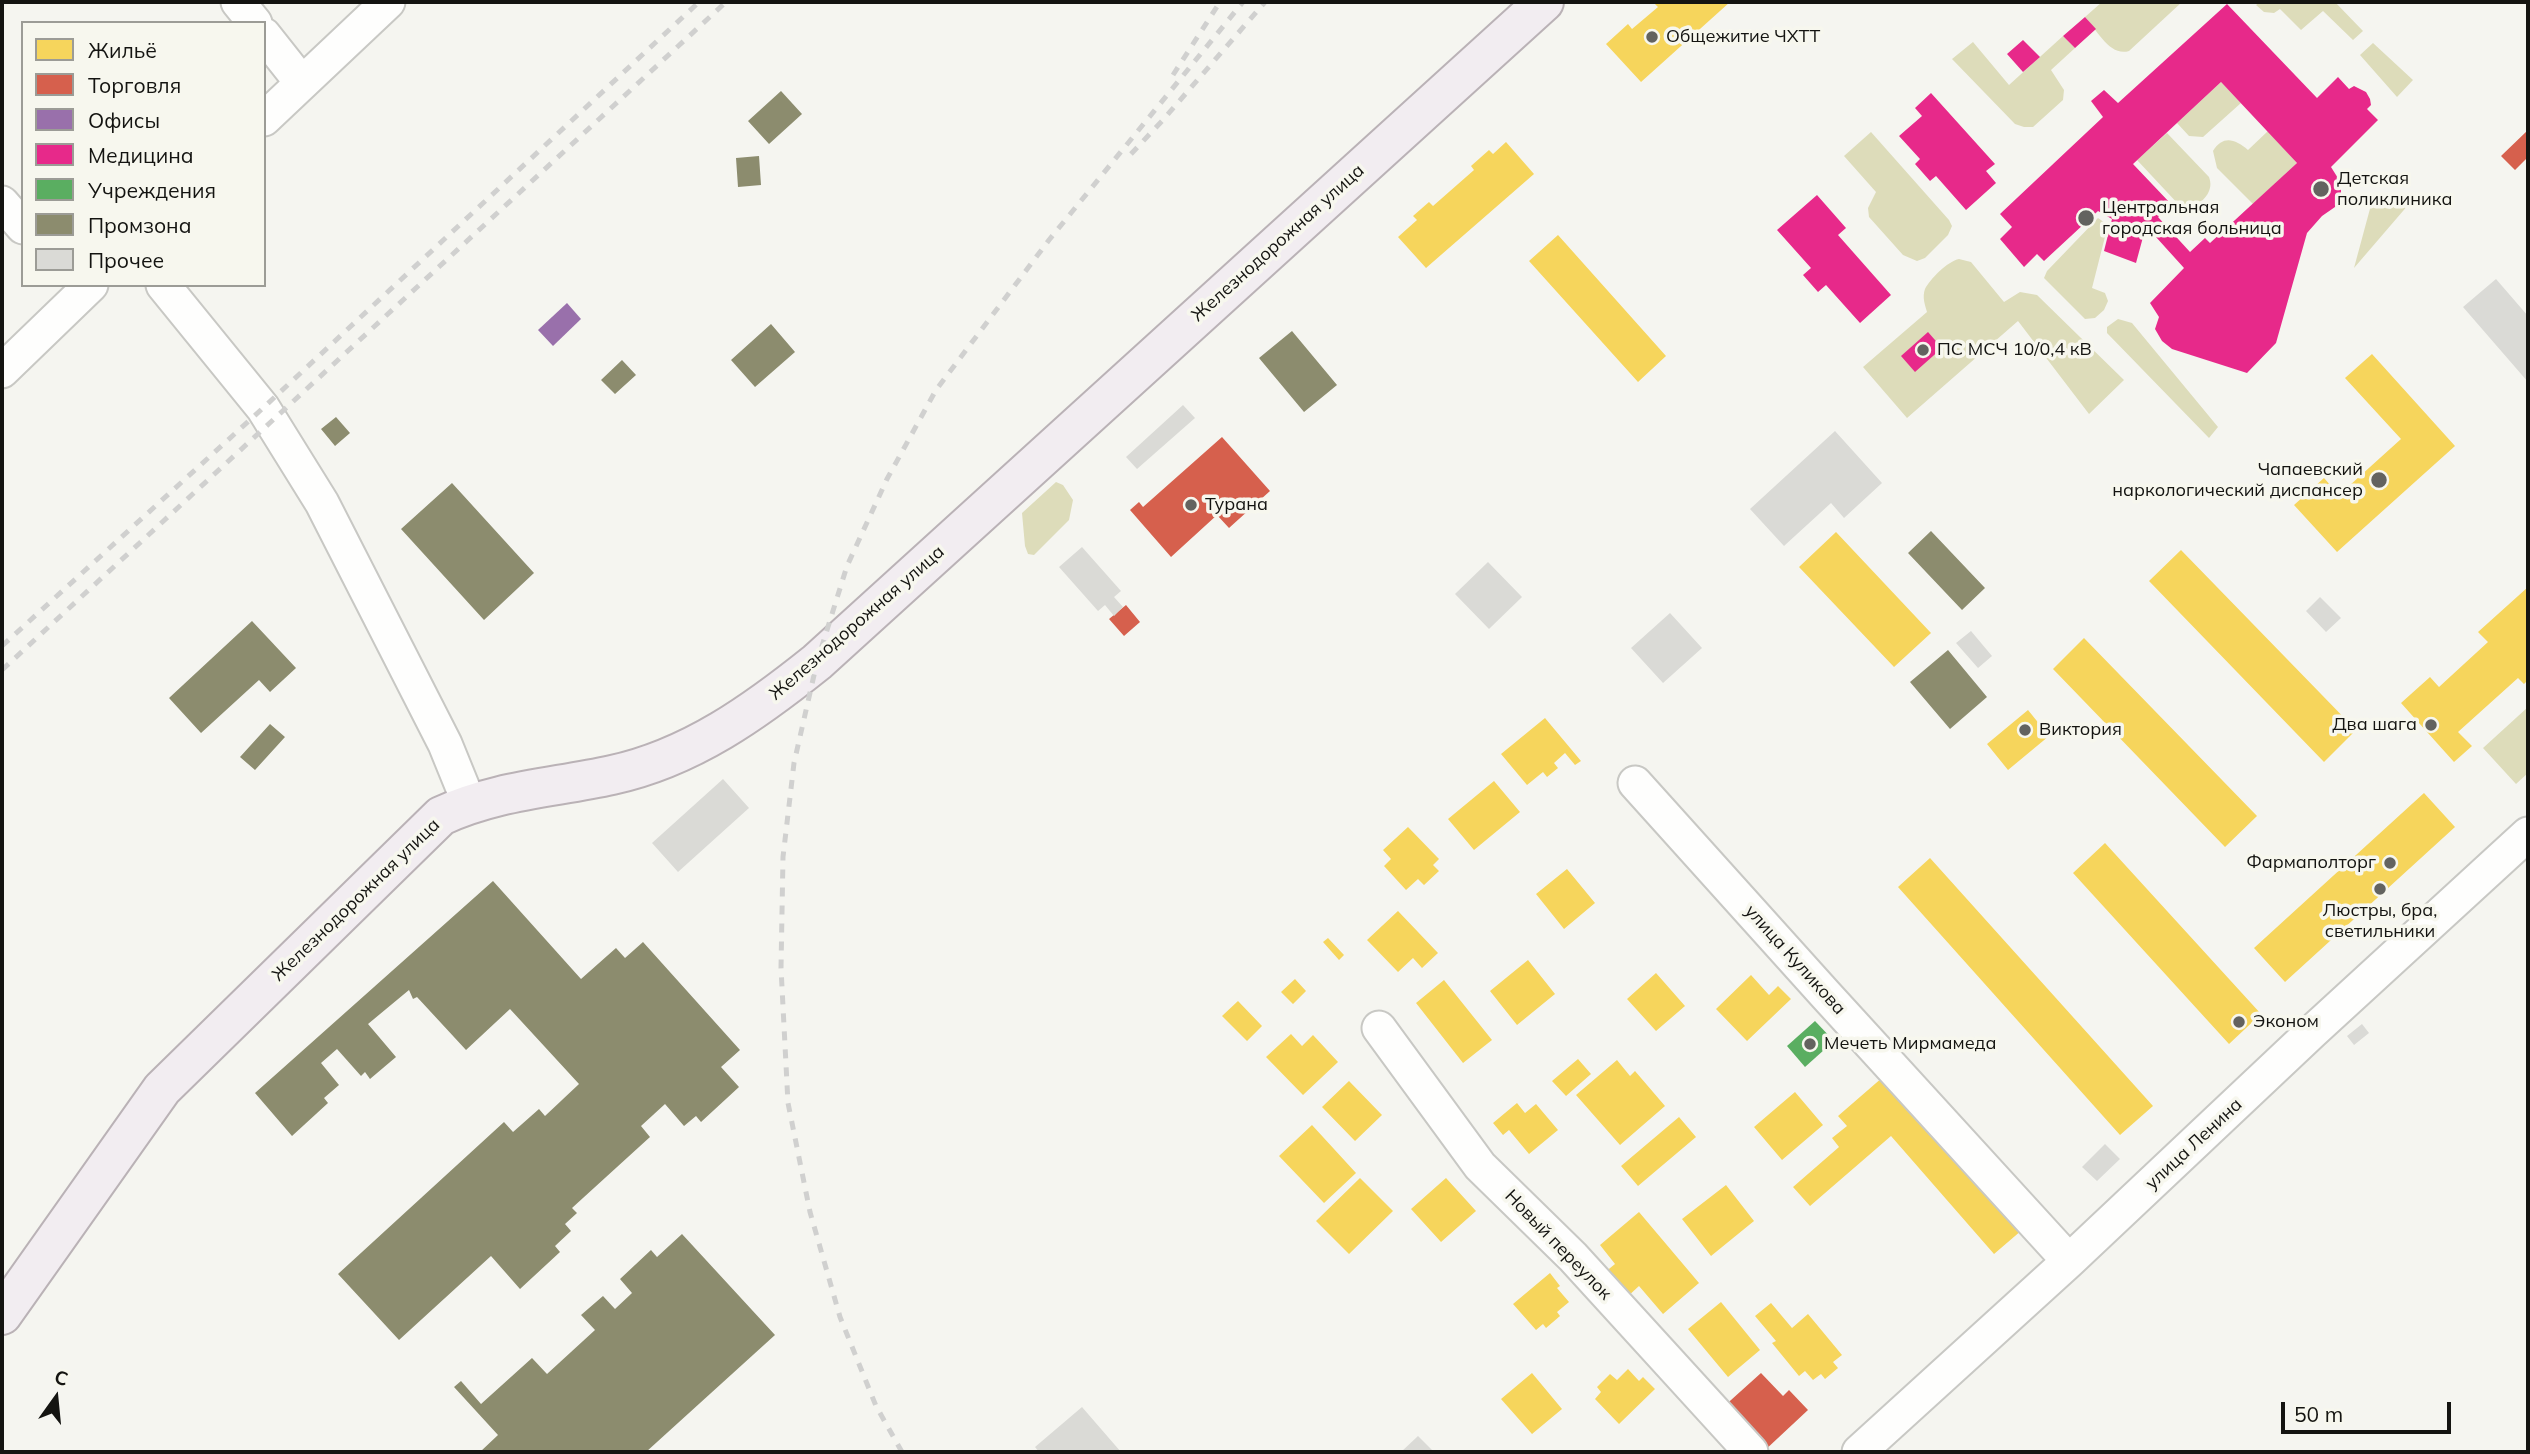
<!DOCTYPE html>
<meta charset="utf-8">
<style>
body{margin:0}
#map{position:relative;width:2530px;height:1454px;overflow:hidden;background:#f5f5f0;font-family:Mulish,sans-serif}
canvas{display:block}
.frame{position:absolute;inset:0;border:4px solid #141411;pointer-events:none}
.legend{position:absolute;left:21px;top:21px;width:245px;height:266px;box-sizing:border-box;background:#f7f7ee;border:2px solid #9c9c96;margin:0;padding:9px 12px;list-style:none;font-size:21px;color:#141411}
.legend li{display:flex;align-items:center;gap:14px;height:35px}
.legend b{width:35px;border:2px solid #9c9c96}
.north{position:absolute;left:21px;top:1363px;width:70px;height:70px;-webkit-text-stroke:5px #f7f7ee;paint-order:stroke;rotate:15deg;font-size:19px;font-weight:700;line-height:28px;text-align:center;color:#141411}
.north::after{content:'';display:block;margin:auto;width:24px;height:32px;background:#141411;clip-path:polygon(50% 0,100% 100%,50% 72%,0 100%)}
.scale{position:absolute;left:2281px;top:1402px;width:170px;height:32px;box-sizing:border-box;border:4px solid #141411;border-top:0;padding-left:9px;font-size:21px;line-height:24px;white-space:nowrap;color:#141411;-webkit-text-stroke:5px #f7f7ee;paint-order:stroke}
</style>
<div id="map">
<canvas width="2530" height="1454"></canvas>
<div class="frame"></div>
<ul class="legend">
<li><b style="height:19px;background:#f6d55c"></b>Жильё</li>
<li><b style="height:19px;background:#d6604d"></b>Торговля</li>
<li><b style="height:19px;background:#9970ab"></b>Офисы</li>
<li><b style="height:19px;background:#e7298a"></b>Медицина</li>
<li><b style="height:19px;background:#5aae61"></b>Учреждения</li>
<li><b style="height:19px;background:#8c8c6e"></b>Промзона</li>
<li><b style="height:19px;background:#dadad6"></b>Прочее</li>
</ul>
<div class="north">С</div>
<div class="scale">50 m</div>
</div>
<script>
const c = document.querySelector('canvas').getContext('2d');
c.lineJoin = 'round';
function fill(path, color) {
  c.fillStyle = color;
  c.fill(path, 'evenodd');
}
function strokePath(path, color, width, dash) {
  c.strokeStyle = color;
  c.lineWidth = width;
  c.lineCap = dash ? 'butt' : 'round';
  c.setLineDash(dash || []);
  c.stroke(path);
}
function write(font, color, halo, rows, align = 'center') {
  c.font = font + ' Mulish,sans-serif';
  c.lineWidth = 7;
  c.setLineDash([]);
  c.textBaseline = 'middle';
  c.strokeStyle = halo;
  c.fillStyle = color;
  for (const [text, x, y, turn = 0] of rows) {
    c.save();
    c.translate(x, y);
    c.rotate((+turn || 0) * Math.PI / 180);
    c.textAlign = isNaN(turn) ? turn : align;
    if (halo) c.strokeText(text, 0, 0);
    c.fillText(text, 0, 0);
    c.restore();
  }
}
const green = new Path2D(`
 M2102,2H2182L2129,51C2110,57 2097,30 2085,17Z
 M2260,2H2335L2363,31L2353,40L2323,11L2301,30L2280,9L2274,13L2264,12L2256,5Z
 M2063,36L2075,48L2051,70L2064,90L2063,100L2033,127H2024L2015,124L1952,59L1973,42L2009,85Z
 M2373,43L2413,80L2397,97L2360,55Z
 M2221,82L2241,103L2203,137L2189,136L2177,123Z
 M2268,131L2297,163L2253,204L2217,168L2213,151C2223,135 2235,139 2248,150Z
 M1871,132L1949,220L1952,226L1948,235L1925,258L1917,261L1903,255L1869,217L1868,208L1876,192L1844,156Z
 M2167,133L2209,177C2214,190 2205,200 2194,207L2180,206L2137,160Z
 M2384,197L2409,204L2354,268L2371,205L2376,199Z
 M2098,218L2108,225L2092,288L2105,293L2108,301L2104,310L2095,318L2085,319L2044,278L2047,271Z
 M1959,259L1971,262L2004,302L2020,292L2037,295L2124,380L2089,414L2018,321L1907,418L1863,367L1927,312C1925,305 1922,297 1925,289C1930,279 1948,261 1959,259Z
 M2118,319L2132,323L2218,427L2209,438L2107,333V327Z
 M1056,482L1063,485L1073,500L1069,520L1034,555L1028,554L1025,546L1022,513Z
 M2528,707V773L2516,784L2483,748Z`);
const homes = new Path2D(`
 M1653,2H1730L1641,82L1606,44L1628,24L1632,29L1658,7Z
 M1506,142L1534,174L1426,268L1398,237L1417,220L1413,216L1429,202L1433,206L1474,170L1471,166L1489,150L1493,154Z
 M1558,235L1666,356L1638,382L1529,261Z
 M2372,354L2455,446L2337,552L2294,505L2324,478L2339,495L2401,439L2345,378Z
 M1836,532L1931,633L1894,667L1799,567Z
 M2181,550L2356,730L2324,762L2149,581Z
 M2528,587V680L2524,684L2518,678L2458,732L2472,746L2454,762L2401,703L2430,677L2439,687L2464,664L2488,642L2478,632Z
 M2084,638L2257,816L2225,847L2053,669Z
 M2028,710L2049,736L2008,770L1987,744Z
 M1545,718L1581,761L1575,765L1565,753L1554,763L1558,768L1547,777L1543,772L1527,785L1501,754Z
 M1494,781L1520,812L1474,850L1448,819Z
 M2424,793L2455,827L2285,982L2254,948Z
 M1408,827L1439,859L1433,865L1439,871L1424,885L1418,879L1406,890L1384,866L1391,859L1383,850Z
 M2105,843L2261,1014L2229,1044L2073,873Z
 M1930,858L2153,1106L2120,1135L1898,887Z
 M1567,869L1595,903L1564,929L1536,894Z
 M1398,911L1438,953L1422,968L1413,958L1398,972L1367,940Z
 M1328,938L1344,955L1339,960L1323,942Z
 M1528,960L1555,994L1517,1025L1490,991Z
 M1656,973L1685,1006L1656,1031L1627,999Z
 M1751,975L1769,995L1778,986L1791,999L1747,1041L1716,1009Z
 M1295,979L1306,991L1293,1004L1281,992Z
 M1444,980L1492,1040L1463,1063L1416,1003Z
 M1238,1001L1262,1026L1247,1041L1222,1016Z
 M1291,1034L1302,1046L1313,1035L1338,1062L1303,1095L1266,1057Z
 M1578,1059L1591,1074L1566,1096L1552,1081Z
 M1617,1060L1630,1076L1635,1071L1665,1106L1620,1145L1576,1095Z
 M1883,1077L2029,1224L1994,1254L1891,1136L1810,1206L1793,1187L1839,1147L1832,1138L1847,1126L1838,1116Z
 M1349,1081L1382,1115L1355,1141L1322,1107Z
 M1795,1092L1823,1125L1782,1160L1754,1127Z
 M1517,1103L1525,1113L1536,1104L1558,1130L1529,1154L1509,1130L1503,1135L1493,1123Z
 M1679,1117L1696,1137L1638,1186L1621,1166Z
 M1312,1125L1356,1173L1324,1203L1279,1156Z
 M1360,1178L1393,1211L1349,1254L1316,1221Z
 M1446,1178L1476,1211L1441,1242L1411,1209Z
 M1726,1185L1754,1221L1711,1256L1682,1219Z
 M1639,1212L1699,1283L1663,1314L1639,1286L1626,1298L1604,1273L1615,1264L1600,1245Z
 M1550,1273L1560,1286L1557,1288L1569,1302L1557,1312L1560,1316L1546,1328L1543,1324L1536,1330L1513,1304Z
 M1721,1302L1760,1350L1728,1377L1688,1329Z
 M1771,1303L1792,1328L1808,1314L1842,1355L1833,1362L1838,1368L1825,1379L1821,1374L1813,1380L1805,1371L1799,1376L1772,1343L1776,1341L1755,1316Z
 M1628,1369L1639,1381L1643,1377L1655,1389L1619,1424L1595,1399L1601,1392L1597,1387L1610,1374L1617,1380Z
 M1532,1373L1562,1409L1532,1434L1501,1399Z`);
const shops = new Path2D(`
 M2528,130V157L2515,170L2501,156Z
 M1222,437L1270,491L1229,528L1217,515L1171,557L1130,510L1139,502L1143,507Z
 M1126,605L1140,622L1124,636L1109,619Z
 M1761,1373L1783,1396L1789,1390L1808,1410L1763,1452L1721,1409Z`);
const offices = new Path2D(`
 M567,303L581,319L553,346L538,330Z`);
const health = new Path2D(`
 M2227,4L2317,98L2338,77L2349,89L2354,86L2366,92L2370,99L2371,105L2367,109L2378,120L2331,167L2341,183V197L2335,207L2322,216L2307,233L2276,343L2247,373L2172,349L2162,341L2155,329L2159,317L2150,303L2184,268L2146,226L2136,263L2104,251L2112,219L2098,211L2044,261L2037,254L2024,267L2000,239L2012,227L2000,214L2103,117L2091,101L2104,90L2118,103ZM2221,82L2297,163L2210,243L2205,238L2190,252L2158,217L2171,204L2133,164Z
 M2085,17L2096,29L2075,48L2063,36Z
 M2023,40L2040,57L2023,72L2007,54Z
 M1931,93L1995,164L1986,171L1996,183L1966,210L1936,176L1930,181L1915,164L1920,159L1899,136L1922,116L1915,108Z
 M1817,195L1846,228L1838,235L1891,295L1860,323L1826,285L1818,292L1803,275L1811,268L1777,230Z
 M1928,332L1942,348L1915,372L1901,356Z`);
const public = new Path2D(`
 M1815,1021L1834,1041L1805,1067L1787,1046Z`);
const industry = new Path2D(`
 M781,91L802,114L769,144L748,121Z
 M759,156L761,185L738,187L736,158Z
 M771,324L795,352L755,387L731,360Z
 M1292,331L1337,385L1304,412L1259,358Z
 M622,360L636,375L615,394L601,380Z
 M336,417L350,433L335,446L321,429Z
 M452,483L534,573L484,620L401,529Z
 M1931,531L1985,588L1962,610L1908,553Z
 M252,621L296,668L270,692L259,680L201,733L169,698Z
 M1948,650L1987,697L1950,729L1910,682Z
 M270,724L285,737L255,770L240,757Z
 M493,881L581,979L616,948L625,958L643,942L740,1050L721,1067L739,1087L701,1122L696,1116L684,1126L665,1104L641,1126L650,1137L572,1208L577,1213L565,1224L571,1231L555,1246L560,1252L520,1289L491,1256L399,1340L338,1274L504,1122L513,1132L539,1109L545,1116L579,1084L510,1009L466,1050L417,997L413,999L409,990L368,1024L396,1057L370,1079L365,1072L361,1076L337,1049L321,1063L339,1085L324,1098L328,1103L292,1136L255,1093Z
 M682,1234L775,1335L646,1452H480L498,1435L454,1387L461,1381L481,1404L532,1358L547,1374L595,1330L581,1315L603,1296L615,1309L632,1293L620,1279L651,1250L657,1257Z`);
const building = new Path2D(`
 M2496,279L2528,316V382L2463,307Z
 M1183,405L1195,418L1137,469L1126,457Z
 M1835,431L1882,483L1844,518L1831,503L1784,546L1750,509Z
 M1082,547L1121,591L1114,597L1123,607L1114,616L1105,605L1098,611L1059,567Z
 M1488,562L1522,597L1489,629L1455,594Z
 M2320,597L2341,618L2326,632L2306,611Z
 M1670,613L1702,648L1663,683L1631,648Z
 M1971,631L1992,656L1978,668L1956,643Z
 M723,779L749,808L678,872L652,843Z
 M2362,1024L2369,1033L2354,1045L2347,1036Z
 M2105,1144L2120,1159L2097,1181L2082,1167Z
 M1082,1407L1121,1452H1039L1035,1447Z
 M1418,1436L1434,1452H1401Z`);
const minor = new Path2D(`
 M238,2L255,23
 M264,35L302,83
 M264,119L388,2
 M2,203L23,227
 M163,285L263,408L322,503L445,744L469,803
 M2,371L91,285
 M1635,783L1825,994L2069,1261
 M1379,1028L1480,1166L1573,1257L1751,1452
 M1859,1452L2069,1261L2312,1032L2528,834`);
const major = new Path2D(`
 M2,1315L162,1089L441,816C497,790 553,788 612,775C691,758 756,711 817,662L1544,2`);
const rail = new Path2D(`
 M1173,75L1220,2
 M1131,154L1162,121L1265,2
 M2,646L263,408L699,2
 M2,670L726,2
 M902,1452L876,1406L840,1317L810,1212L788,1103L781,968L783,857L794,763L817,662L847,566L887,479L936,390L1049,240L1243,2`);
const markers = [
 [1652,37,7,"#63635f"],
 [2321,189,9,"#63635f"],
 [2086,218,9,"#63635f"],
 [1923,350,7,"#63635f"],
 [2379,480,9,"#63635f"],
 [1191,505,7,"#63635f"],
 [2431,725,7,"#63635f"],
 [2025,730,7,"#63635f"],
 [2390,863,7,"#63635f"],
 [2380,889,7,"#63635f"],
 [2239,1022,7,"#63635f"],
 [1810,1044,7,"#63635f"]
];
const poiNames = [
 ["Общежитие ЧХТТ",1666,37],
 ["Детская",2337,179],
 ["поликлиника",2337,200],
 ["Центральная",2102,208],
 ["городская больница",2102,229],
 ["ПС МСЧ 10/0,4 кВ",1937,350],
 ["Чапаевский",2363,470,"right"],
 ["наркологический диспансер",2363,491,"right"],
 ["Турана",1205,505],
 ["Два шага",2417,725,"right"],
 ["Виктория",2039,730],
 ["Фармаполторг",2376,863,"right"],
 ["Люстры, бра,",2380,911,"center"],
 ["светильники",2380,932,"center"],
 ["Эконом",2253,1022],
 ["Мечеть Мирмамеда",1824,1044]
];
const streetNames = [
 ["Железнодорожная улица",1278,243,-42],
 ["Железнодорожная улица",857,623,-41],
 ["Железнодорожная улица",356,900,-44],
 ["улица Куликова",1795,960,48],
 ["улица Ленина",2194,1144,-43],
 ["Новый переулок",1558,1245,46]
];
fill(green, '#dddcba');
fill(homes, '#f6d55c');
fill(shops, '#d6604d');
fill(offices, '#9970ab');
fill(health, '#e7298a');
fill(public, '#5aae61');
fill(industry, '#8c8c6e');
fill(building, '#dadad6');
strokePath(minor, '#c8c8c4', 37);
strokePath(major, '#bab2b6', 42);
strokePath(minor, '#fefefd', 33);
strokePath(major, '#f2edf1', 38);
strokePath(rail, '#d0d0cf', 5, [9, 9]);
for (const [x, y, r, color] of markers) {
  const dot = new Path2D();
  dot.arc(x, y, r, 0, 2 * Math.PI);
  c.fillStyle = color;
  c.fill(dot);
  strokePath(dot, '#f7f7ee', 2.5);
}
write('18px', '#141411', '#f7f7ee', poiNames, 'left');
write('18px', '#141411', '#f7f7ee', streetNames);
</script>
